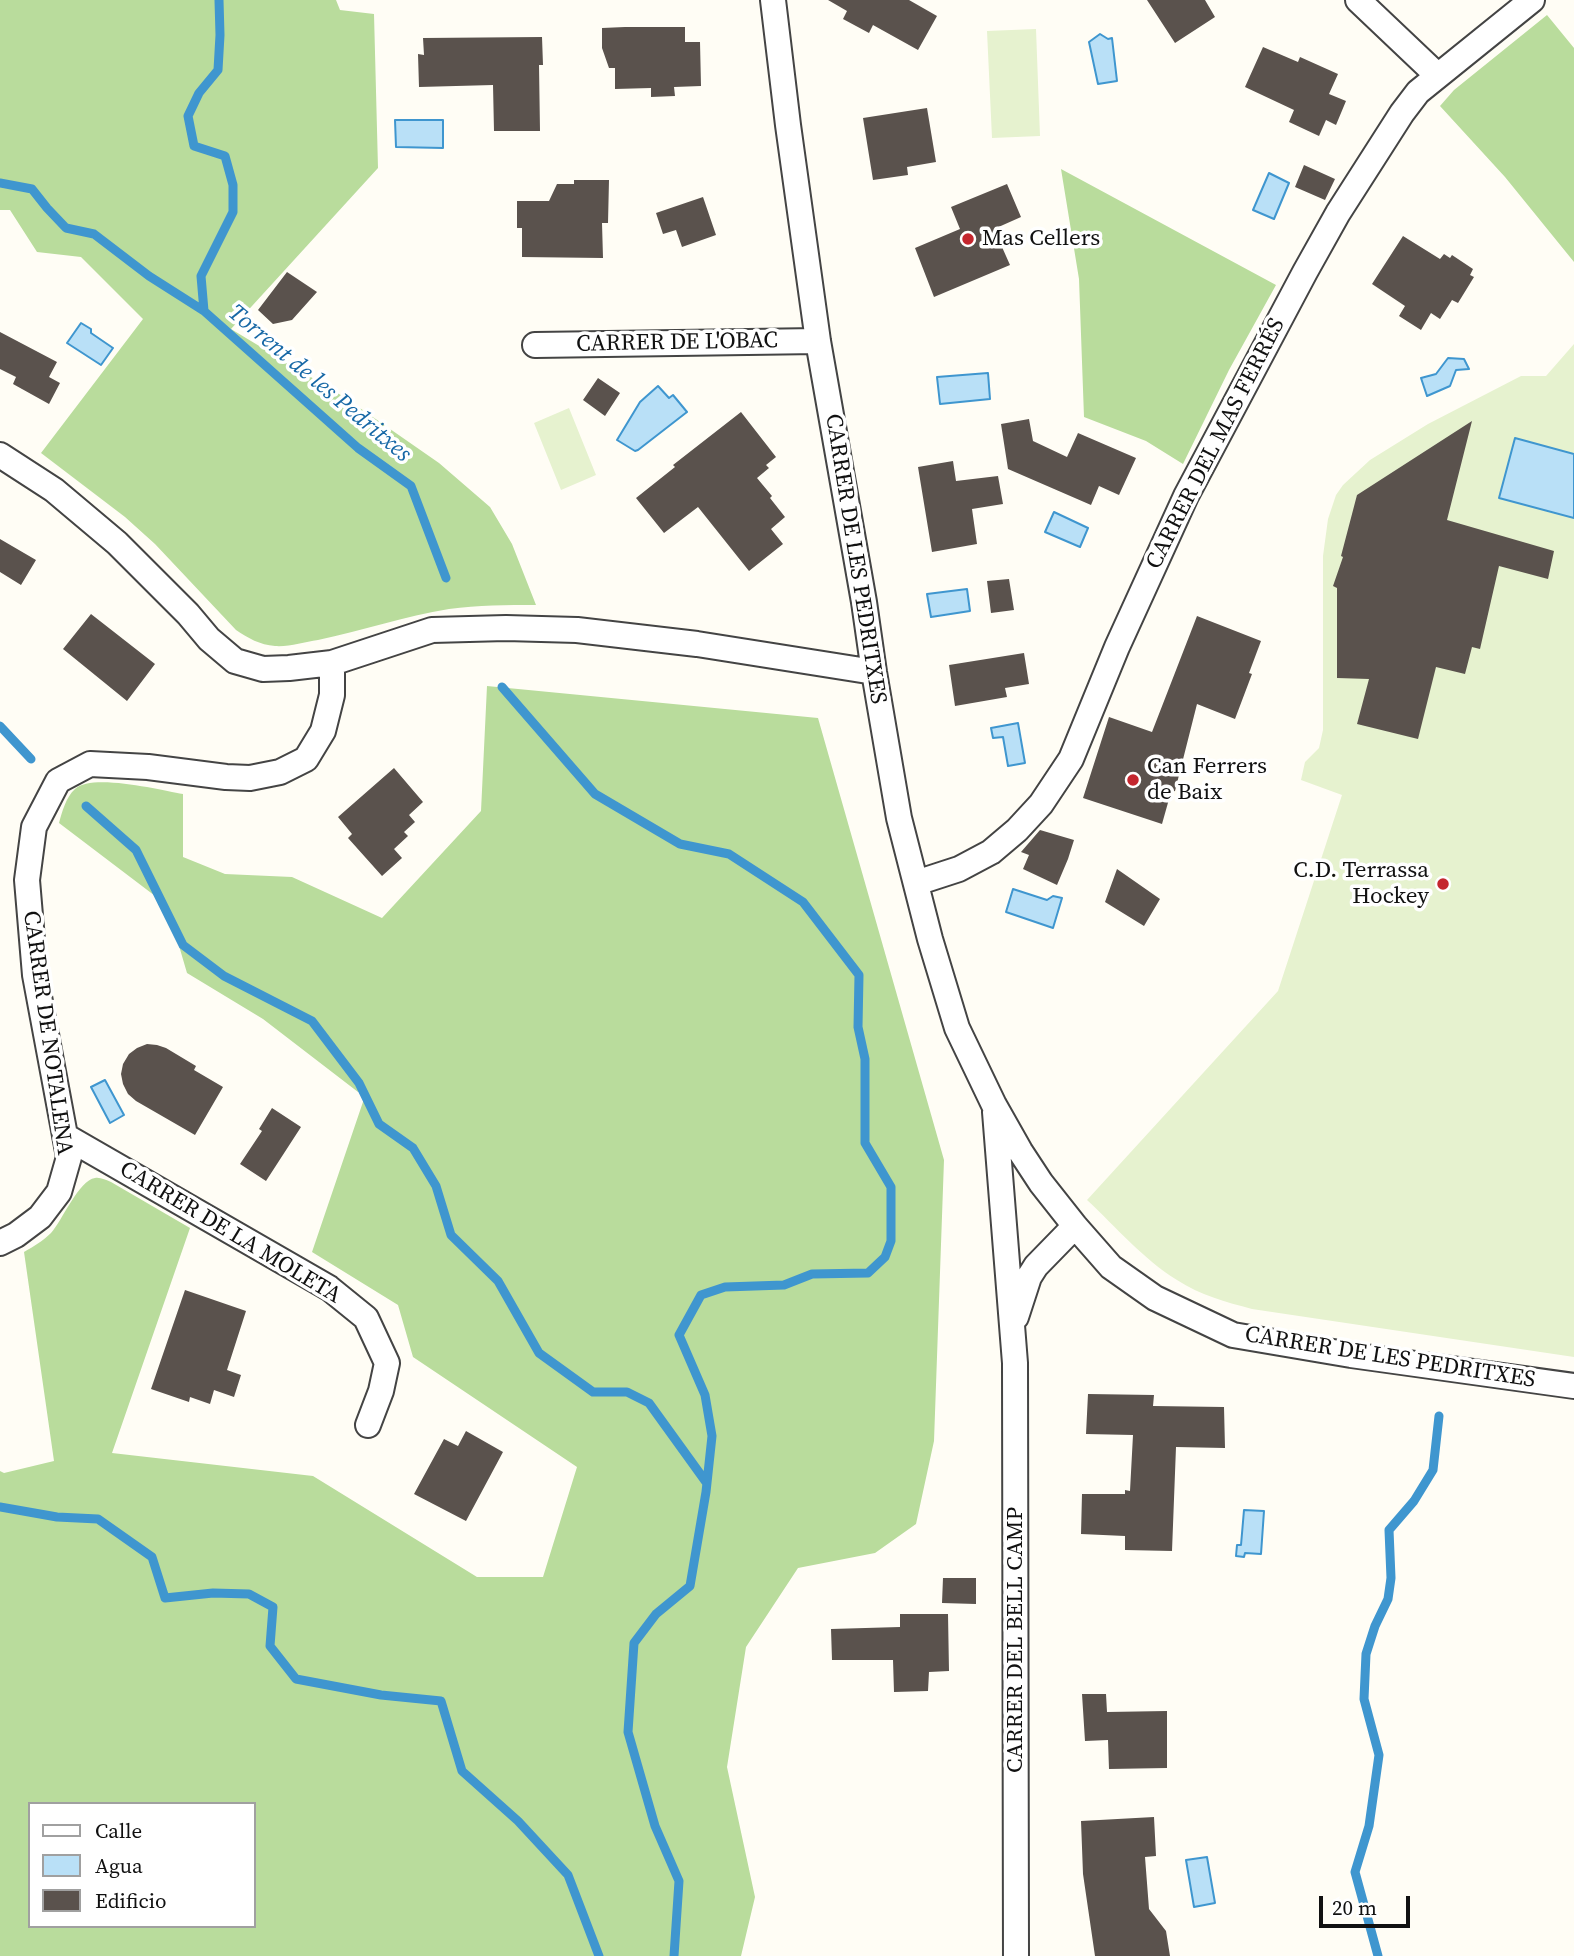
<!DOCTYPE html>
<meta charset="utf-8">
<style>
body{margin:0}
#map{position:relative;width:1574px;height:1956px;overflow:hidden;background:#fffdf5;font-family:"Source Serif 4",serif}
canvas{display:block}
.legend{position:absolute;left:28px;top:1802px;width:228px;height:126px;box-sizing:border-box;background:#fff;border:2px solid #a0a0a0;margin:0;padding:9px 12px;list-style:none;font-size:21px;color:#111}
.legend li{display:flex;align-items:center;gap:14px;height:35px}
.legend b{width:35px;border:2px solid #a0a0a0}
.scale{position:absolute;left:1319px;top:1896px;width:91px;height:32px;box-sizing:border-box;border:4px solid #111;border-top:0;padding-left:9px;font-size:21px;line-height:24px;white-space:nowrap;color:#111;-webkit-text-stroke:5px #fff;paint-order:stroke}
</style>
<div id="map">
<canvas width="1574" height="1956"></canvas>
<ul class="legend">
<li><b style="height:9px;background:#fff"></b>Calle</li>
<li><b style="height:19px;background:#b9e0f7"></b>Agua</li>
<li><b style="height:19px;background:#5a524d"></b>Edificio</li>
</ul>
<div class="scale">20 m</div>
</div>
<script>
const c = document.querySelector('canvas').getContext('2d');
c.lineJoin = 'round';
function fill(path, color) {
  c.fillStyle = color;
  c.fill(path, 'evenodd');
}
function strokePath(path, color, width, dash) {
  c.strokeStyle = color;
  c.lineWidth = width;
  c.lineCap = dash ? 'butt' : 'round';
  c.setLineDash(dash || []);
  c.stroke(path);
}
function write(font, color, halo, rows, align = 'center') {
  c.font = font + ' "Source Serif 4",serif';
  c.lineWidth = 7;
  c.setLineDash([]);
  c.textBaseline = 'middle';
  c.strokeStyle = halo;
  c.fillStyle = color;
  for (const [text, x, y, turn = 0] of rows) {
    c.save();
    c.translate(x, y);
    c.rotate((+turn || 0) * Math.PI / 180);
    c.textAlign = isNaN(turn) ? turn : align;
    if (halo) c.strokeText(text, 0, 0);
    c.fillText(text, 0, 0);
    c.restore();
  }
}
const forest = new Path2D(`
 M0,0H336L340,10L374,14L378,168L231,329L344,397L439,463L490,507L512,544L536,605C507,605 478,605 449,609C405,616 362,631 318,640C304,642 289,647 275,646C260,645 248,638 236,630L155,544L125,517L41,453L143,319L81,257L37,252L10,210H0Z
 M1547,15L1574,48V262L1505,177L1440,106L1454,90Z
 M1061,169L1276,285L1229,370L1183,464L1146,441L1084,417L1079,279Z
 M487,686L818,718L944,1160L934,1441L916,1524L875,1553L798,1568L746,1647L727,1767L755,1897L741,1956H0V1471L4,1473L54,1461L24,1252C34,1246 43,1241 51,1233C62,1221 79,1180 95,1178C100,1177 106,1180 111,1182L190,1228L112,1453L313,1476L477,1577H543L577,1467L413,1357L398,1305L312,1252L365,1096L360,1088L358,1092L263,1019L187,973L167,905L59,823C62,812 66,797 75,789C92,773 160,790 183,794V857L225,874L292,877L382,918L481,811ZM30,1804H254V1926H30Z`);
const pitch = new Path2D(`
 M1036,29L1040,136L992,138L987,31Z
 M1574,344V1357L1252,1309C1226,1302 1200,1295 1177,1280C1143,1259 1116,1227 1087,1200L1278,991L1342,795L1301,780L1305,762L1319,748L1323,730V556L1328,519L1336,495L1343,485L1370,460L1428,424L1521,376H1546Z
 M569,408L596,475L561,490L534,423Z`);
const water = new Path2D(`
 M1100,34L1108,39L1112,38L1117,81L1098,84L1089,42Z
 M395,120H443V148L396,147Z
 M1269,173L1289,183L1274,219L1253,210Z
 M81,323L91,329V333L113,348L101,365L67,343Z
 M1448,358L1464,359L1469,369L1456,370L1450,386L1427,396L1421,378L1436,374Z
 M988,373L990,399L940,404L937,377Z
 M658,386L669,398L673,395L687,412L638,450L635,451L617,440L640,402Z
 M1515,438L1574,454V518L1499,498Z
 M1054,512L1088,528L1080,547L1045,532Z
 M967,589L970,611L931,617L927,594Z
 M1018,723L1025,763L1008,766L1003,737L993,738L991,728Z
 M1013,889L1047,900L1053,896L1062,898L1053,928L1006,912Z
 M105,1080L124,1115L110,1123L91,1087Z
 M1244,1510L1264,1511L1261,1554L1245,1553L1244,1557L1236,1556L1237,1545H1241Z
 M1207,1857L1215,1903L1194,1907L1186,1860Z`);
const stream = new Path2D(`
 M219,0L220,35L218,70L199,93L188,116L194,146L225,156L233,185V212L201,276L204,311L358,448L411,486L446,578
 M0,183L32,189L47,208L66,228L94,234L149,276L204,311
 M502,687L595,794L680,844L729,854L803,902L859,975L858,1027L865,1059V1143L891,1187V1241L885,1257L868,1273L812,1274L784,1285L725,1287L701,1295L679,1335L705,1395L712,1436L706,1492L690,1586L656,1614L634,1643L628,1732L655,1826L679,1881L674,1956
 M0,726L31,759
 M86,806L136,850L183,945L224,976L312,1021L359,1083L379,1124L413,1148L436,1186L451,1235L498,1281L539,1353L593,1392H627L649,1403L706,1482
 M0,1507L57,1517L98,1519L152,1557L165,1598L213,1593L249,1594L273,1607L270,1646L296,1679L381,1695L441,1701L462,1771L518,1821L568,1875L599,1956
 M1378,1956L1355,1872L1369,1826L1379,1755L1364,1699L1366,1654L1375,1626L1388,1599L1391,1578L1389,1530L1414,1501L1433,1470L1439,1416`);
const building = new Path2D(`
 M828,0H909L937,16L918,50L873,25L869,33L843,19L847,11Z
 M1147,0H1205L1215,17L1175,43Z
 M625,27H685V42H700L701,86L674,87L675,96L651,97V88L615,89V68H609L602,48V28Z
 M542,37L543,65H539L540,131H494L493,85L419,87L418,54L424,55L423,38Z
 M1263,47L1298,62L1300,57L1338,74L1329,94L1346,101L1336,125L1326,120L1319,136L1289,122L1294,110L1245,87Z
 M927,108L936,162L907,167L908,175L873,180L863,118Z
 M1304,165L1335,179L1325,200L1295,187Z
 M574,180H609L608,223H602L603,258L522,257V228H517V201H549L557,184H574Z
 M1007,184L1021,217L994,229L1010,265L934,297L915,248L960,229L951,207Z
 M703,197L716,235L682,247L676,230L663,234L656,213Z
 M1403,236L1440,259L1444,254L1450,258L1452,255L1473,269L1470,275L1474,277L1458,303L1452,300L1440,319L1431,313L1421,330L1399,316L1405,306L1372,284Z
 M287,272L317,292L292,320L273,324L258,310Z
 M0,332L57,362L49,377L60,383L49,404L13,384L16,377L0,369Z
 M598,378L620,393L605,416L583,400Z
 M741,412L776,457L766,465L769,468L757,478L772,496L770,498L785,517L771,529L783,544L749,571L698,507L664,533L636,498L675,467L673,465Z
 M1029,419L1033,441L1067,457L1078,433L1136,458L1119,495L1099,486L1091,505L1008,469L1001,424Z
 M1472,421L1447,520L1554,551L1548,579L1499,566L1480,649L1472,647L1465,674L1436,667L1418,739L1357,724L1369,679L1337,678V588L1333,586L1343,557L1341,556L1357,495Z
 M953,461L956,481L998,476L1003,504L972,509L977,544L932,552L918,467Z
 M0,539L36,560L21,585L0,572Z
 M1009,579L1014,610L991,613L987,581Z
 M91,614L155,664L127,701L63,649Z
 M1197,616L1261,641L1249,673L1252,674L1235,719L1197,704L1175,791L1171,792L1162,824L1083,798L1109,717L1152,732Z
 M1024,653L1029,684L1005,688L1007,697L955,706L949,665Z
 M394,768L423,802L409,815L415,822L404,832L408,836L394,849L402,858L382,876L348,838L352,834L338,817Z
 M1040,830L1074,840L1068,859L1057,885L1023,869L1029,855L1021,852Z
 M1117,869L1160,899L1144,926L1105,902Z
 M147,1044L157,1045L166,1048L196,1066L194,1070L223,1087L195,1135L136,1101L128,1094L123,1084L121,1074L123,1064L129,1054L137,1048Z
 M272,1108L301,1127L266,1181L240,1164L262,1131L259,1129Z
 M185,1290L246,1311L227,1370L241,1375L234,1397L214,1390L210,1404L190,1397L189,1402L151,1389Z
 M1088,1394L1154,1395L1153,1406L1224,1407L1225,1448L1176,1447L1172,1551L1125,1550V1536L1081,1534L1082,1494H1125V1490L1130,1491L1133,1435L1086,1434Z
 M466,1431L503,1452L466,1521L414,1494L444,1439L458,1446Z
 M943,1578H976V1604L942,1603Z
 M900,1614H948L949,1671L929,1672L928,1691L894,1692L893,1660H832L831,1629L900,1627Z
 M1082,1694H1106L1107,1712L1167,1711V1768L1109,1769L1108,1740L1085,1741Z
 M1154,1817L1156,1856L1145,1857L1149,1909L1166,1931L1170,1956H1095L1083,1874L1081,1821Z`);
const minor = new Path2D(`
 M773,0L788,125L818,341L864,602L874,672L899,818L930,939L957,1028L994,1105L1020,1151L1041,1183L1075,1226L1111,1267L1155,1298L1233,1335L1351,1355L1574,1386
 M1358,0L1437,75
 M535,345L818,341
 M0,455L54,490L117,543L188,614L209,639L235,661L263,669L289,668L332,663L432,630L506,628L577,630L697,644L874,672
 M916,883L959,869L991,852L1017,830L1041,804L1071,759L1117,647L1186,496L1305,272L1338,213L1402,113L1418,92L1532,0
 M995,1112L1015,1363L1016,1956
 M65,1136L329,1288L366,1318L387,1363L381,1391L368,1425
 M0,1243L16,1235L40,1217L59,1192L69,1157L35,975L27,880L34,827L58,781L90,764L148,767L226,777L250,778L280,772L306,759L323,731L332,695V663
 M1016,1317L1029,1277L1036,1266L1075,1226`);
const markers = [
 [968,239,7,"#c4262e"],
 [1133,780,7,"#c4262e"],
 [1443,884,7,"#c4262e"]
];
const poiNames = [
 ["Mas Cellers",982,239],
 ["Can Ferrers",1147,767],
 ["de Baix",1147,793],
 ["C.D. Terrassa",1429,871,"right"],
 ["Hockey",1429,897,"right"]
];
const streetNames = [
 ["CARRER DE L'OBAC",677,343,-1],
 ["CARRER DEL MAS FERRÉS",1216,444,-63],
 ["CARRER DE LES PEDRITXES",855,559,81],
 ["CARRER DE NOTALENA",47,1033,82],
 ["CARRER DE LA MOLETA",230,1233,31],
 ["CARRER DE LES PEDRITXES",1390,1358,9],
 ["CARRER DEL BELL CAMP",1016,1640,-90]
];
const waterNames = [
 ["Torrent de les Pedritxes",319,384,40]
];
fill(forest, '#b9dc9c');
fill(pitch, '#e6f2cf');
fill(water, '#b9e0f7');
strokePath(water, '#3f96cf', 2);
strokePath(stream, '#3f96cf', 9);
fill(building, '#5a524d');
strokePath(minor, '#444', 28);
strokePath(minor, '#fff', 24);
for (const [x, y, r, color] of markers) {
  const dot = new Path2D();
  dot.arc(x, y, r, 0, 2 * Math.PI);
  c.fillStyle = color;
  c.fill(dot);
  strokePath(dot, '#fff', 2.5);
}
write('23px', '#111', '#fff', poiNames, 'left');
write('23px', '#111', '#fff', streetNames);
write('italic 24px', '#1768a6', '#fff', waterNames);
</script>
